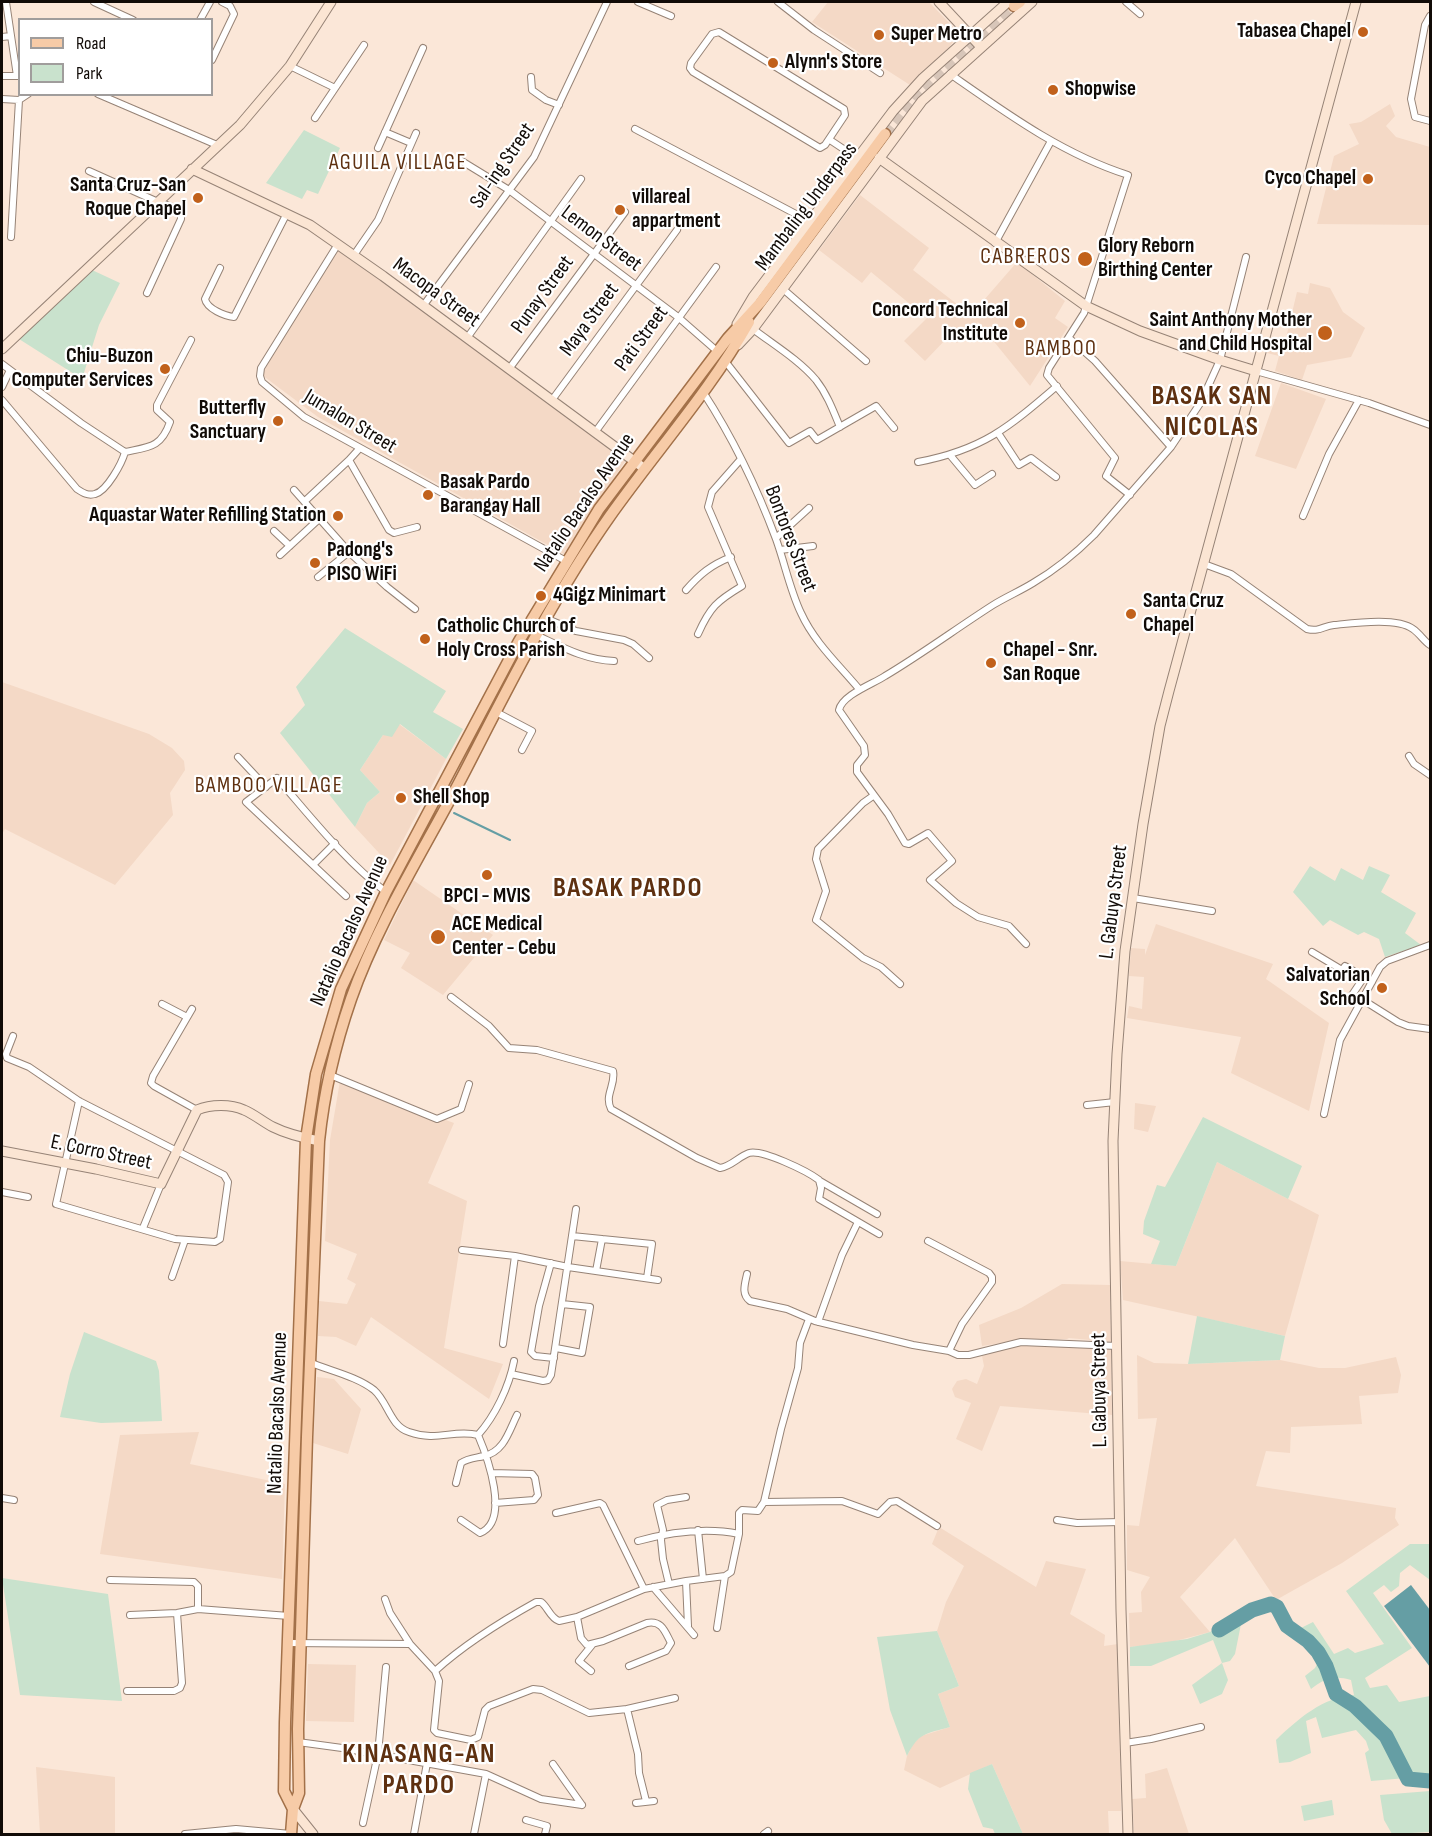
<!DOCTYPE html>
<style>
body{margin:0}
#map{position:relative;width:1432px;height:1836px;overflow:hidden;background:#fbe7d8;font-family:"Sofia Sans Condensed",sans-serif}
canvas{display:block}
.frame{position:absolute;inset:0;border:3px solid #110b07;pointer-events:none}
.legend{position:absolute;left:18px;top:18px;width:195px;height:78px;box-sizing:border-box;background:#fff;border:2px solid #a09d9c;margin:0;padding:8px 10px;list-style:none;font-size:18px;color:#110b07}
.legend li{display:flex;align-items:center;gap:12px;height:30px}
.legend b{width:30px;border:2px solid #a09d9c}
</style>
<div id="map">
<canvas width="1432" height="1836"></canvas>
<div class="frame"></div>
<ul class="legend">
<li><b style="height:8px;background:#f7cba7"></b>Road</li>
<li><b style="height:16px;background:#c9e2cd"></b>Park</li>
</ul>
</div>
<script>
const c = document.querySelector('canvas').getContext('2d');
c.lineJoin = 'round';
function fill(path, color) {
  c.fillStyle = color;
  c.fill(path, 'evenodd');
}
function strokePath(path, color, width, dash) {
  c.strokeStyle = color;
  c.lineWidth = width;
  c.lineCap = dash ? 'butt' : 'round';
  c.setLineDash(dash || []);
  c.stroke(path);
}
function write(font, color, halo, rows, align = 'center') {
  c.font = font + ' "Sofia Sans Condensed",sans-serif';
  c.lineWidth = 4.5;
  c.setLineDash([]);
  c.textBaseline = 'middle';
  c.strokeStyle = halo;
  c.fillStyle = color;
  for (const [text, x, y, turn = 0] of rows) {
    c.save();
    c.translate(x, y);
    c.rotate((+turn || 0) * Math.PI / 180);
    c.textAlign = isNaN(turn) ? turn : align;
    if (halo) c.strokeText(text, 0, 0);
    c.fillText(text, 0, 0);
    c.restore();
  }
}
const built = new Path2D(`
 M828,2H929L955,29L956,37L949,48L910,85L812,22Z
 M1390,104L1395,116L1386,126L1396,137L1430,147V225L1317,224L1334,156L1359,144L1349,124L1361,122Z
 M860,195L929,248L913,270L971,315L1017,262L1065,301L1055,318L1068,327L1030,386L978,322L957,343L949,336L925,361L904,341L927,318L871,272L862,283L819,250Z
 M340,248L626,460L564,554L318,417L262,375L279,343Z
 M1310,283L1330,288L1343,312L1365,328L1351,357L1307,365L1302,380L1275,371L1279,356L1267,353L1273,338L1285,342L1297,292L1308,294Z
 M1281,383L1326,399L1296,469L1255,456Z
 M2,682L149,734L172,748L184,761L185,770L170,793L173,815L115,885L5,829L2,834Z
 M399,724L446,759L390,865L355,827L367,803L380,792L360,770L383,735Z
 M413,880L493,935L443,995L401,968L410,953L384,940Z
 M1156,924L1273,964L1266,979L1329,1023L1309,1111L1231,1073L1241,1037L1127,1018L1129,1006L1142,1009L1144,977L1129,976L1131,948L1145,949V963V955Z
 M340,1081L426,1118L437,1122L443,1119L454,1123L428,1183L467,1201L444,1348L503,1364L489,1399L371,1317L356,1346L336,1337L318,1336L319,1301L347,1304L356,1284L347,1279L357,1254L325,1241L330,1140Z
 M1135,1103L1156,1106L1148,1132L1134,1129Z
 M1217,1162L1319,1215L1285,1336L1123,1300L1120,1261L1176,1266Z
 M1062,1284L1110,1285L1111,1342L1069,1338L1067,1339H1026L982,1346L979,1325L1021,1308Z
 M1021,1344L1111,1348L1112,1415L1000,1406L982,1451L956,1439L971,1403L955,1397L952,1389L957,1381L966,1379L977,1384L984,1366L982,1356Z
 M1137,1355L1154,1363L1188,1364L1280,1360L1319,1368H1345L1396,1357L1401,1375L1398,1393L1359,1396L1362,1424L1291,1427L1290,1453L1266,1451L1256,1486L1396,1508L1395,1518L1399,1525L1342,1563L1276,1600L1235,1538L1180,1597L1210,1632L1164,1644L1130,1647L1129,1613L1142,1612L1141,1592L1150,1577L1127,1570V1525L1139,1526L1157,1418L1138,1419Z
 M317,1377L334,1379L361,1409L348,1454L313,1443Z
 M199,1432L190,1464L285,1484L282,1579L100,1554L120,1435Z
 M939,1527L1036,1587L1046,1561L1086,1569L1070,1614L1105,1635L1104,1646L1118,1644L1121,1811H1108L1109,1834H1023L992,1764L940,1788L904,1770L907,1756L913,1744L921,1736L950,1727L938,1694L959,1686L937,1631L946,1602L964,1566L932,1544Z
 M308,1664L356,1665L354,1722L306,1721Z
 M36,1767L115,1777V1834H40Z
 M1167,1768L1189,1834H1134L1132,1799L1146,1798L1145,1774Z`);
const green = new Path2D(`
 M304,130L340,148L318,194L307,190L302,199L266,183Z
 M92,270L120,283L99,325L82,379L19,339Z
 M345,628L446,691L433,712L463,729L446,759L400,724L392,737L383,735L360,770L380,792L367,803L355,827L280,733L305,705L296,687Z
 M1310,866L1335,881L1341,868L1363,880L1369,866L1390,875L1381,892L1416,913L1405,933L1421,945L1385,957L1379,939L1364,932L1358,935L1330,920L1323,926L1293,892Z
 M1203,1117L1302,1166L1288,1199L1217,1162L1176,1266L1151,1264L1160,1241L1143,1234L1144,1221L1157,1185L1165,1187Z
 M1197,1316L1285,1336L1280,1360L1188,1364Z
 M84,1332L156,1361L159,1371L162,1421L101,1423L60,1417L70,1374Z
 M1430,1527V1580L1410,1565L1400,1573L1399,1586L1391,1592L1384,1585L1373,1593L1412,1648L1365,1678L1370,1688L1387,1685L1399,1702L1430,1696V1776L1371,1781L1365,1753L1369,1750L1366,1741L1356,1730L1322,1738L1316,1717L1306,1721L1311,1753L1290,1762L1279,1763L1276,1740C1298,1719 1323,1697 1354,1695L1351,1680C1335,1675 1324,1678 1311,1689L1305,1676L1315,1668L1321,1656L1309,1636L1297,1630L1313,1622L1334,1654L1348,1648L1355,1653L1384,1644L1346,1591L1410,1544H1429Z
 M2,1578L108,1594L122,1701L20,1695Z
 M1238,1615L1242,1619L1235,1654L1230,1661L1222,1663L1228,1680L1222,1694L1200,1704L1192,1685L1222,1663L1213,1640L1151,1666H1130V1647L1187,1639L1210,1632Z
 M937,1631L959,1686L938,1694L950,1727C926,1734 919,1732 907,1756L890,1710L877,1637Z
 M992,1764L1023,1834H995L993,1829L983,1827L968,1789L970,1773Z
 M1430,1791V1832L1392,1834L1384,1820L1380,1795Z
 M1332,1800L1334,1815L1304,1821L1301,1806Z`);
const water = new Path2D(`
 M1411,1585L1430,1610V1667L1384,1606Z`);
const stream = new Path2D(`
 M454,813L510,840`);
const river = new Path2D(`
 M1219,1630L1252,1610L1271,1604L1277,1607L1287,1626L1308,1641L1318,1652L1326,1666L1336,1694L1355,1706L1386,1736L1408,1779L1430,1781`);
const primaryTunnel = new Path2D(`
 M885,134L918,95L1014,6`);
const street = new Path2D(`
 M6,2L17,76
 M94,2L133,20
 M638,2L671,16
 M778,2L814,30L880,73
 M1126,2L1140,14
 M1430,16L1425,25L1411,99L1415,117L1430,121
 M200,20L210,2
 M719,32L844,109L845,115L825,145L820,148L693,72L690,68L691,63L712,34Z
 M2,37L11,36
 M212,60L234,14L230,6L222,2
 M290,66L335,88
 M950,74C1006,113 1062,154 1128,175L1084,313L1049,368L1047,375L1115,458L1106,476L1130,495
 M2,76H19
 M531,77L532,90L546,100L559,105
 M98,94L217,145
 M2,99L19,100L28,94
 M315,118L364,45
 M635,129L809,221
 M385,132L411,143
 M830,140L857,158
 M378,148L423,48
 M460,160L509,190L678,317L718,352
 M89,171L158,202L181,210V219L147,293
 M11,237L19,100
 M995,243L1051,141
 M338,244L261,368L260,376L262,382L304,417L566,561
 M354,255L378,220L416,133
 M220,268L205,299C207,309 225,316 234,317L287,213
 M783,289L866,361
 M423,306L534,157L607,2
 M753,329C774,345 799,360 816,380C827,394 833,410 840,427
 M467,338L581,179
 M1069,338L1095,361L1171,447
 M725,361L789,443L810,431L817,440L876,406L894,428
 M2,364L81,423L125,452C122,463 107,491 95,494C88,496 83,493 77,489L2,400
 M509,369L625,212
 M1256,371L1369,403L1430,425
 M2,387L10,370
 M703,392C733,438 757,488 776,539C785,564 790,590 801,613C814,642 839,665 859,689
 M552,400L677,230
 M596,431L716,267
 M998,433L1019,465L1031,458L1056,477
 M125,452C149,447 161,448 170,422L157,410V405L191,340
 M950,455L975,485L992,474
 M349,460L389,530L394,533L417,527
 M918,462C982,450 1008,428 1057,386
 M294,490L349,552L387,587L415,609
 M305,501L349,460L359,449
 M1303,516L1329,454L1359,400
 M274,531L290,546
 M776,538L809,508
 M780,550L813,546
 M280,555L319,519
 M1204,564L1231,574L1307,629C1320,632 1323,626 1334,625C1354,623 1397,617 1413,629C1420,634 1424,641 1430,645
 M318,577L349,552
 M686,590C700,574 711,565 731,557
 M545,618L576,631L624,640L633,644L649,658
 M698,634C710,607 717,601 742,586L708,507L712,492L741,459
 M536,635C562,647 585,660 614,661
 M496,712L532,731L522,750
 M1409,756L1414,764L1430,775
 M238,757L266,787
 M873,796L863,803L818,849L816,859L826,891L816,920L863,958L881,967L900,984
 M313,865L335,843
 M346,896L246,802L277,778C311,817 345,861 386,892
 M1133,898L1212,911
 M1026,944L1009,926L978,917L956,903L930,880L952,861L928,833L909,844L905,843L888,814L857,772V765L865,755L864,746L839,710C842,695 873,684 885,676C922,654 957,628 993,605C1006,597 1020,591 1033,583C1055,570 1076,553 1094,535L1171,447L1201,402L1220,360L1246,257
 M1312,952L1342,970L1345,966L1372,982
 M451,997L489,1026L509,1048L537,1050L613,1071C616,1085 604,1095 611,1109L697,1158L720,1168C732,1166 738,1157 749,1153C762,1149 807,1171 819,1180L821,1188L819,1199L879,1234
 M1363,1000L1398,1022L1408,1026L1430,1029
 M1348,1001L1364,977
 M162,1004L187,1017
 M192,1009L153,1076L151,1083L154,1086L197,1110
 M13,1036L6,1054L7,1058L29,1067L79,1101L224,1175L228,1182L220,1239L215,1242L175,1239L56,1204L79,1101
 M330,1075L437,1119L461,1109L469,1084
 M1087,1105L1115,1102
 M1324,1114L1340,1040L1380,967L1387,961L1430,945
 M820,1181L877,1214
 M2,1192L28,1197
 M143,1228L161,1184
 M572,1236L652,1244L647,1278
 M928,1241L989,1273L992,1277V1282L962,1324L949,1351
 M462,1250L515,1256L568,1267L658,1280
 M551,1263L539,1306L531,1352L535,1356L554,1358
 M596,1271L602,1239
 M747,1274C745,1284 741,1294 750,1301L787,1309L815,1321L913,1345L949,1351L958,1355H969L1021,1342L1117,1346
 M172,1277L185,1240
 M818,1322L842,1255L858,1222
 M503,1344L515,1256
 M556,1348L582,1353L590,1307L562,1304
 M309,1362C330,1371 356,1376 374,1390C388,1402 390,1426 409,1432C437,1442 454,1429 478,1435C495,1416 509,1387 514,1361
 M511,1374L543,1381L548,1380L551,1375L576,1209
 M491,1473L532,1474L535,1478L538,1495L534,1500L495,1503
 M456,1483L461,1463C468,1458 476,1458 484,1456C504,1452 509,1431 517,1415
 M2,1498L14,1500
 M764,1502L842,1501L878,1514L890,1502L897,1501L937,1526
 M556,1513L600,1503L603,1505L644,1589
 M461,1520L480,1533C511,1521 487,1456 478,1435
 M1057,1520L1077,1523L1121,1522
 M698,1530L703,1579
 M638,1541C671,1532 705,1527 739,1534
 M110,1580L194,1582L198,1586V1609
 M686,1581L688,1626
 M669,1584L663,1559L661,1540L663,1530L657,1505L667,1500L686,1497
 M653,1587L694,1635
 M385,1599L390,1613L410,1644
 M130,1615L177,1613L198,1609L289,1616
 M577,1617L581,1638L587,1645L603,1641L647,1623C662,1620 665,1632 671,1643L666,1651L629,1666
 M717,1628L725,1576
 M288,1643L410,1644L435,1671L439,1681L434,1730L437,1733L471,1740L478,1737L485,1710L489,1706L533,1689L542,1690L589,1713L627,1709L675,1698
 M435,1671C466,1643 500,1622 536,1602H541C548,1607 550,1618 559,1621L577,1617L644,1589L686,1581L725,1576L731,1572L739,1534V1513L742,1510L758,1511L764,1502L781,1429L798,1368L800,1343L809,1319
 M591,1671L579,1661L592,1645
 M127,1691H174L180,1688L182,1683L177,1613
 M627,1709L638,1754L639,1773L646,1801
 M298,1742L342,1748L486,1774L541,1799L582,1805
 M1125,1743L1151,1739L1201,1727
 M553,1764L582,1805
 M636,1803L654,1801
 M526,1820L547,1826L545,1834
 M363,1823L378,1754L386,1667
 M185,1834L236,1829L291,1834
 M414,1834L427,1763
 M474,1834L486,1774
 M764,1834L768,1831`);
const secondary = new Path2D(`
 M939,2L981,47
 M879,158L1086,306L1140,331L1220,360L1256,371
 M192,169L310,225L383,276L645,469
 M737,324L753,297L893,111L923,78L1008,2
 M738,345L753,329L922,101L1032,2
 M2,349L240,125L290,66L331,2
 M2,1151L96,1169L161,1184L197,1110C211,1104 231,1104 244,1110C254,1114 263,1122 273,1127C287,1134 304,1138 319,1141
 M293,1809L313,1834
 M1128,1834L1121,1610L1113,1141L1117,1054L1125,951L1143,824L1160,726L1169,691L1356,2`);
const primary = new Path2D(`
 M1014,6L1020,2
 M293,1809L284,1791L285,1722L306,1139L316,1074L341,989L386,892L519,641L599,509L728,338L760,303L885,134
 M291,1834L293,1809L299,1793L298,1729L307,1437L319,1141C324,1093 335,1045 351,999C378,922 424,850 462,777C508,688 552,598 610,516C656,451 710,391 749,322`);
const markers = [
 [1363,32,6,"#c1611b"],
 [879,35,6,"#c1611b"],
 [773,63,6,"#c1611b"],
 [1053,90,6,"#c1611b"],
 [1368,179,6,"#c1611b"],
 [198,198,6,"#c1611b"],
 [620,210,6,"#c1611b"],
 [1085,259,8,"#c1611b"],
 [1020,323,6,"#c1611b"],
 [1325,333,8,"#c1611b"],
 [165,369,6,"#c1611b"],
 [278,421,6,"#c1611b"],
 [428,495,6,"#c1611b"],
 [338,516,6,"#c1611b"],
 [315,563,6,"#c1611b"],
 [541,596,6,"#c1611b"],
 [1131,614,6,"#c1611b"],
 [425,639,6,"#c1611b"],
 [991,663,6,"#c1611b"],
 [401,798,6,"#c1611b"],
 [487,875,6,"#c1611b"],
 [438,937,8,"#c1611b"],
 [1382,988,6,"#c1611b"]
];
const poiNames = [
 ["Tabasea Chapel",1351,32,"right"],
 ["Super Metro",891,35],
 ["Alynn's Store",785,63],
 ["Shopwise",1065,90],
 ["Cyco Chapel",1356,179,"right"],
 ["Santa Cruz-San",186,186,"right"],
 ["Roque Chapel",186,210,"right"],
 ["villareal",632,198],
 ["appartment",632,222],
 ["Glory Reborn",1098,247],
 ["Birthing Center",1098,271],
 ["Concord Technical",1008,311,"right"],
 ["Institute",1008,335,"right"],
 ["Saint Anthony Mother",1312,321,"right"],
 ["and Child Hospital",1312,345,"right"],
 ["Chiu-Buzon",153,357,"right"],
 ["Computer Services",153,381,"right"],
 ["Butterfly",266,409,"right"],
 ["Sanctuary",266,433,"right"],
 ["Basak Pardo",440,483],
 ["Barangay Hall",440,507],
 ["Aquastar Water Refilling Station",326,516,"right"],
 ["Padong's",327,551],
 ["PISO WiFi",327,575],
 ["4Gigz Minimart",553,596],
 ["Santa Cruz",1143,602],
 ["Chapel",1143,626],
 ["Catholic Church of",437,627],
 ["Holy Cross Parish",437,651],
 ["Chapel - Snr.",1003,651],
 ["San Roque",1003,675],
 ["Shell Shop",413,798],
 ["BPCI - MVIS",487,897,"center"],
 ["ACE Medical",452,925],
 ["Center - Cebu",452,949],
 ["Salvatorian",1370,976,"right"],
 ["School",1370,1000,"right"]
];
const streetNames = [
 ["Sal-ing Street",503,166,-56],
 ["Mambaling Underpass",807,207,-53],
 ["Lemon Street",601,239,37],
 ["Macopa Street",436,293,36],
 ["Punay Street",543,295,-54],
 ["Maya Street",590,320,-54],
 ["Pati Street",642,339,-54],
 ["Jumalon Street",350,422,31],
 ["Natalio Bacalso Avenue",585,503,-56],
 ["Bontores Street",790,539,69],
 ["L. Gabuya Street",1114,902,-83],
 ["Natalio Bacalso Avenue",350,931,-66],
 ["E. Corro Street",101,1153,12],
 ["L. Gabuya Street",1100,1390,-91],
 ["Natalio Bacalso Avenue",278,1413,-88]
];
const neighbourhoodNames = [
 ["AGUILA VILLAGE",398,163],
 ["CABREROS",1026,257],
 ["BAMBOO",1061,349],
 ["BAMBOO VILLAGE",269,786]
];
const districtNames = [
 ["BASAK SAN",1212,397],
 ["NICOLAS",1212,428],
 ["BASAK PARDO",628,889],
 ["KINASANG-AN",419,1755],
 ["PARDO",419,1786]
];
fill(built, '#f4d9c6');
fill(green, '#c9e2cd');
fill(water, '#659ea4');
strokePath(stream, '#659ea4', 2);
strokePath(river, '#659ea4', 15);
strokePath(primaryTunnel, '#d8c6b9', 10, [10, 5]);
strokePath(street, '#968376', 8);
strokePath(secondary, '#968376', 11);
strokePath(primary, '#a37149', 13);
strokePath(street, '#fff', 6);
strokePath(secondary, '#fbe5d3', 9);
strokePath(primary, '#f7cba7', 10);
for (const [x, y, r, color] of markers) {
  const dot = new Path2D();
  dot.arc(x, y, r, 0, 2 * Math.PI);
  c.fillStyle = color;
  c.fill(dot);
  strokePath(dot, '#fff', 2);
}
write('bold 21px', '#110b07', '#fff', poiNames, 'left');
write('21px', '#110b07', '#fff', streetNames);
c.letterSpacing = '1.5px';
write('22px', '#5e3010', '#fff', neighbourhoodNames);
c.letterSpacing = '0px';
c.letterSpacing = '1.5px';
write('bold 27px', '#5e3010', '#fff', districtNames);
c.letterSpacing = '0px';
</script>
